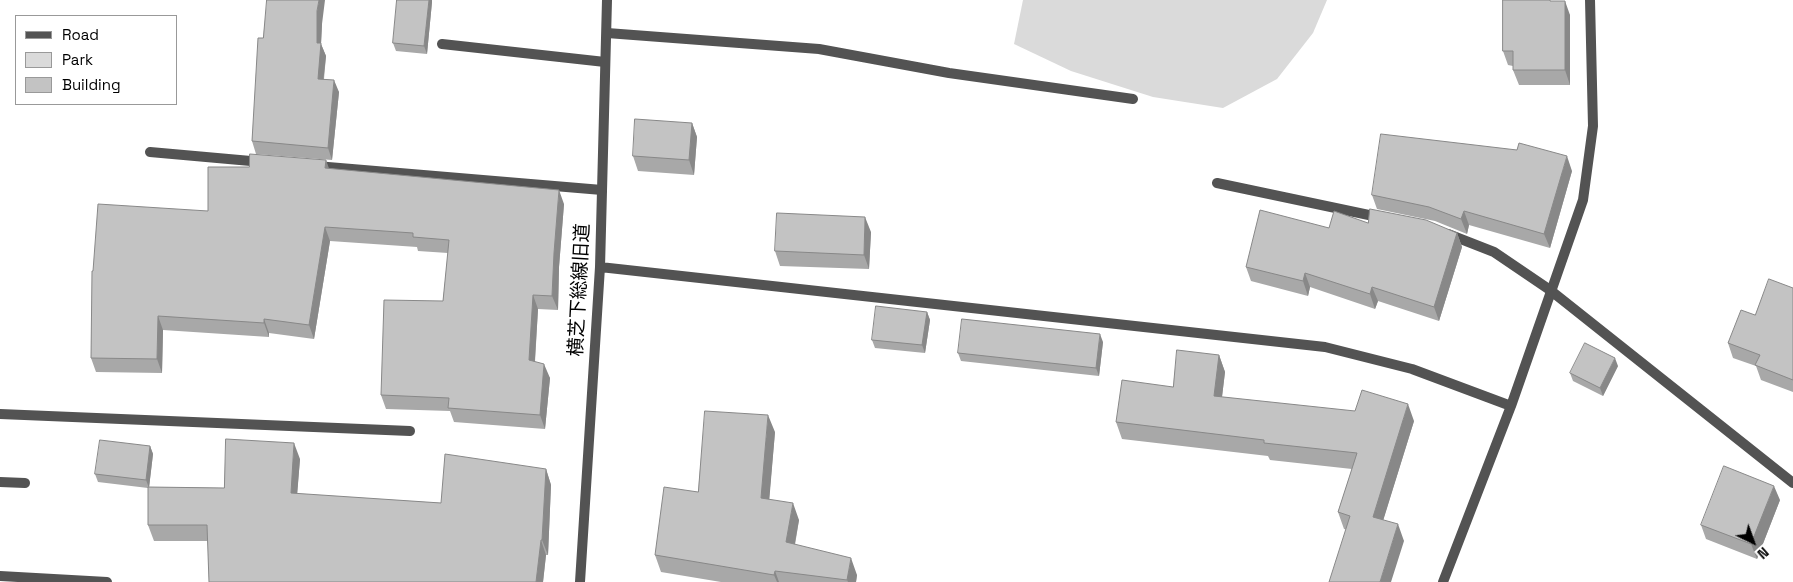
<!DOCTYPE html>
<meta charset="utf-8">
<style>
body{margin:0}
#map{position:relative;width:1793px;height:582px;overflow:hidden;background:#fff;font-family:"Space Grotesk",sans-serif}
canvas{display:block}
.legend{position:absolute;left:15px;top:15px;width:162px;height:90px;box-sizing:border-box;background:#fff;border:1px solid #999;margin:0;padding:6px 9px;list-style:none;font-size:15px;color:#000}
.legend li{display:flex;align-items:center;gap:10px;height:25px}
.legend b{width:25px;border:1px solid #999}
.north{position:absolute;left:1728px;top:517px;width:50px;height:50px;-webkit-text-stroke:4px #fff;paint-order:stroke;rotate:138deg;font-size:14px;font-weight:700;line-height:20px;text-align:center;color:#000}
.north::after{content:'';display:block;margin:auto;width:18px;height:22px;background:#000;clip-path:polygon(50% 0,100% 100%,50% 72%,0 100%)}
</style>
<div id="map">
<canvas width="1793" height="582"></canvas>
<ul class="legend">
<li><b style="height:6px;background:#535353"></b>Road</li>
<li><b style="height:14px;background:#dadada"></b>Park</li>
<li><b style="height:14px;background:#c3c3c3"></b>Building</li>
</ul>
<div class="north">N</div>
</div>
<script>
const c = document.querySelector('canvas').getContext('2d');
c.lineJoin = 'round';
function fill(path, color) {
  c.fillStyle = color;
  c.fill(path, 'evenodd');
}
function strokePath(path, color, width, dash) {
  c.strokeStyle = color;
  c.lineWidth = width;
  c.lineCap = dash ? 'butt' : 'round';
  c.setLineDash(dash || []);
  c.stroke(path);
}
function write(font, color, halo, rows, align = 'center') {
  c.font = font + ' "Space Grotesk","Noto Sans JP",sans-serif';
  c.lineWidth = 5;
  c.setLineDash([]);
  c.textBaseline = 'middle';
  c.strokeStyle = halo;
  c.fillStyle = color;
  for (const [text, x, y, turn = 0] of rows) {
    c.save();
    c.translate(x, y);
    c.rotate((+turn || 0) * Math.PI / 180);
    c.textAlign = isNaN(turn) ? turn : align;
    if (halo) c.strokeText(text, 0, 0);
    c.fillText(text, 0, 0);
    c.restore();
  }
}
const green = new Path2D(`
 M1023,0H1327L1313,33L1277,79L1223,108L1153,97L1071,71L1014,44Z`);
const service = new Path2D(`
 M607,33L819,49L949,73L1133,99
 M442,44L605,62
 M150,152L262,162
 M316,166L602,190
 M1217,183L1383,218
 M1448,234L1494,252L1550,290
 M0,414L410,431
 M0,482L25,483
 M0,576L107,582`);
const minor = new Path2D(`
 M600,267L1325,347L1412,369L1511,406
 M1550,290L1793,483
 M580,582L600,267L607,0
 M1443,582L1511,406L1583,200L1593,126L1590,0`);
const wall = new Path2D(`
 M397,0H432V2L427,54L396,51L393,43Z
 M1553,1L1570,15V85H1519L1513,70V66L1508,65L1503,51Z
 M322,24L321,44L326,56L324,79L339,92L332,160L256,154L252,141L263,38Z
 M692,123L697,137L694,175L638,171L633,156Z
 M326,160L328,168L564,204L559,267L558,310L538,309L535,362L550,378L545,429L454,422L450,411L386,409L381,395L443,301L448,253L418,251L417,247L330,241L314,339L269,333V337L163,330L162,373L96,372L91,358L93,271L208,211L249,167Z
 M1572,171L1550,248L1469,225L1467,234L1435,221L1377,209L1372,195Z
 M1368,223L1457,233L1462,247L1439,321L1378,301L1375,309L1310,287L1308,296L1251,281L1246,267L1329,228Z
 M871,232L869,269L780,266L775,251Z
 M1793,288V392L1761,380L1756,366L1733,358L1728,343L1755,315Z
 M927,312L930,320L925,353L875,348L872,340Z
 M1103,342L1099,376L961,361L958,353Z
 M1219,355L1225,372L1222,397L1414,421L1383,520L1404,541L1344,529L1338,512L1352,469L1270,460L1268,456L1122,439L1116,422L1173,387Z
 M1618,366L1603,396L1573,381L1570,373Z
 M775,432L769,499L799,520L795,545L857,575L856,582H721L661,572L655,555Z
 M150,446L153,454L149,487L224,488L300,459L297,494L441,503L546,469L551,485L548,555H546L543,582H209L208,541H154L148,525V488L98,482L95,474Z
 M1780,500L1757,559L1706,539L1701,525Z`);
const shadedWall = new Path2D(`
 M319,0H325L322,24L321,44L326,56L322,92L318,79L317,43V11Z
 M429,0H432V2L427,54L424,46Z
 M1565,1L1570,15V85L1565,70Z
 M334,80L339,92L332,160L328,148Z
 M692,123L697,137L694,175L689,160Z
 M1567,156L1572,171L1550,248L1544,234Z
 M326,160L331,174L325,168Z
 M559,190L564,204L559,267L558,310L552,296L554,253Z
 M1464,211L1469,225L1467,234L1461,219Z
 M865,217L871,232L869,269L864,255Z
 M325,227L330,241L314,339L309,325Z
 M1457,233L1462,247L1439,321L1434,307Z
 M1305,273L1310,287L1308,296L1303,281Z
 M1372,287L1378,301L1375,309L1370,294Z
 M533,295L538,309L534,374L529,360Z
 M927,312L930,320L925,353L922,345Z
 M158,316L163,330L162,373L157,359Z
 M264,319L269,333V337L264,323Z
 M1100,334L1103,342L1099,376L1096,368Z
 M1219,355L1225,372L1220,413L1214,396Z
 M1615,358L1618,366L1603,396L1600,388Z
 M544,364L550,378L545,429L540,415Z
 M1408,404L1414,421L1379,534L1373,517Z
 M768,415L775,432L768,515L761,498Z
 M294,443L300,459L296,509L291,493Z
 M150,446L153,454L149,488L146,480Z
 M546,469L551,485L548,555L542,540Z
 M1774,486L1780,500L1757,559L1751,544Z
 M793,503L799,520L792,559L786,542Z
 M1398,524L1404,541L1391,582H1380Z
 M541,540L546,555L543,582H536Z
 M851,558L857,575L856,582H848L847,580Z
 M775,571L779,582H777L774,575Z`);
const building = new Path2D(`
 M267,0H319L317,11V43H321L318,79L334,80L328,148L252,141L258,38H263Z
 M397,0H429L424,46L393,43Z
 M1503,0H1550V1H1565V70H1513V51H1503Z
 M635,119L692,123L689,160L633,156Z
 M1381,134L1517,150L1519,143L1567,156L1544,234L1464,211L1461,219L1429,207L1372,195Z
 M250,154L326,160L325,168L559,190L554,253L552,296L533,295L529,360L544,364L540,415L448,408L449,398L381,395L384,300L443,301L449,240L413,237V233L325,227L309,325L264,319V323L158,316L157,359L91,358L92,271H93L98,204L208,211V167H249Z
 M1370,209L1426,220L1457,233L1434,307L1372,287L1370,294L1305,273L1303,281L1246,267L1260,210L1329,228L1334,211L1368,223Z
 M777,213L865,217L864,255L775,251Z
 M1769,279L1793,288V380L1755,365L1760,355L1728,343L1741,310L1755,315Z
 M876,306L927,312L922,345L872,340Z
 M962,319L1100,334L1096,368L958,353Z
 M1585,343L1615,358L1600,388L1570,373Z
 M1177,350L1219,355L1214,396L1355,411L1362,390L1408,404L1373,517L1398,524L1380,582H1329L1350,516L1338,512L1357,453L1264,443V440L1116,422L1122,380L1173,387Z
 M705,411L768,415L761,498L793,503L786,542L851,558L847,580L775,571L774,575L655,555L664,487L698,492Z
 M226,439L294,443L291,493L441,503L445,454L546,469L542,540H541L536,582H209L207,525H148V487L224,488Z
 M100,440L150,446L146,480L95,474Z
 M1724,466L1774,486L1751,544L1701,525Z`);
const streetNames = [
 ["横芝下総線旧道",580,290,-87]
];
fill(green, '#dadada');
strokePath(service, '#535353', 10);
strokePath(minor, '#535353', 10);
fill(wall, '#a8a8a8');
fill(shadedWall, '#888');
fill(building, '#c3c3c3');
strokePath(building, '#888', 1);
write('19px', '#000', '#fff', streetNames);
</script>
